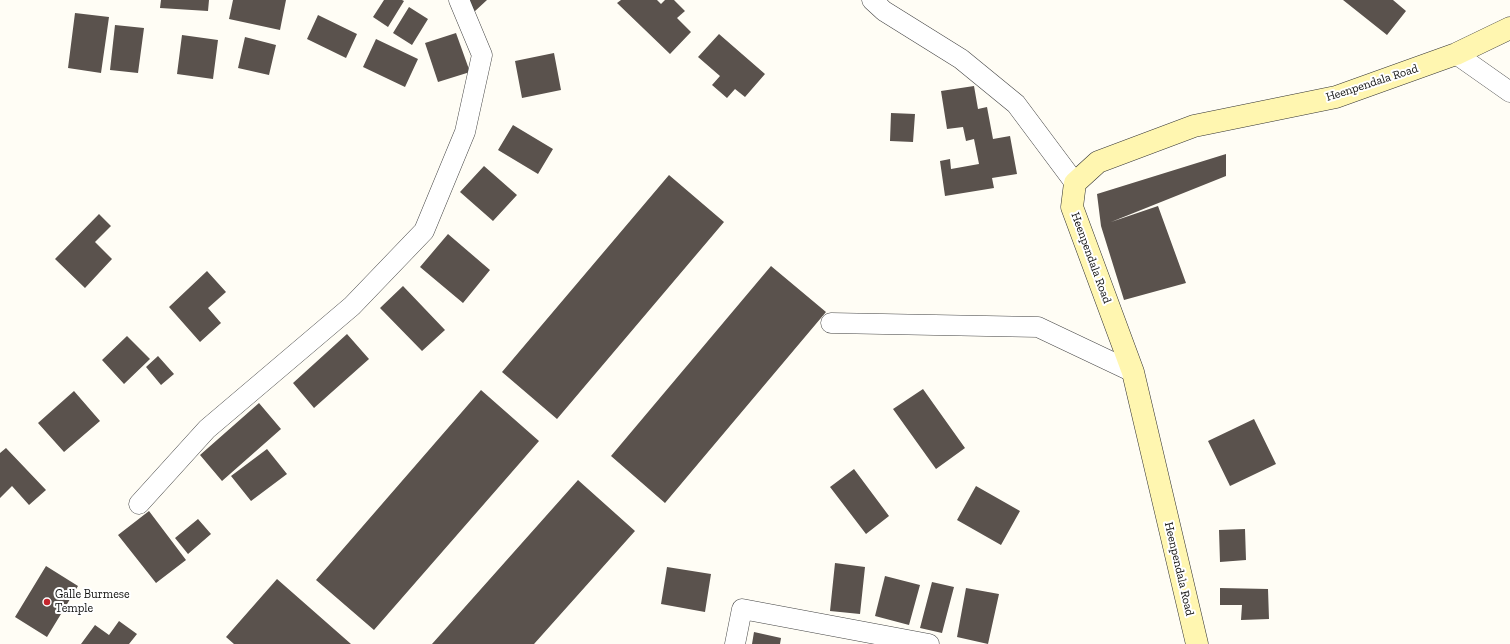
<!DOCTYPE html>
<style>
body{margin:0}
canvas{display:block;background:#fffdf5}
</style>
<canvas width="1510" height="644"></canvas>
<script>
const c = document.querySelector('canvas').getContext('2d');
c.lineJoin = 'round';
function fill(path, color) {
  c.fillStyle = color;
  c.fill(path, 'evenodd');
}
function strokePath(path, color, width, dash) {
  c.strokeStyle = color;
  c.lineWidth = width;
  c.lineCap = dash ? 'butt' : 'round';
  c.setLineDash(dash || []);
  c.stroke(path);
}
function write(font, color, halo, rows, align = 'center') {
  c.font = font + ' "Zilla Slab",serif';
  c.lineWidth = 4;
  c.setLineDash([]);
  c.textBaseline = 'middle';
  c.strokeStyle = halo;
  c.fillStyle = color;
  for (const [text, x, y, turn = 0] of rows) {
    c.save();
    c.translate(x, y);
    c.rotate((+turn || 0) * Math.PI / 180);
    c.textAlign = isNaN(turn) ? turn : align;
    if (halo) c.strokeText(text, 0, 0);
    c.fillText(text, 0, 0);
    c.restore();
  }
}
const building = new Path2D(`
 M161,0H209L208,11L160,8Z
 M233,0H286L280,30L229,19Z
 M384,0H402L404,1L388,27L373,17Z
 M464,0H487L474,12Z
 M621,0H657L661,4L665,0H674L685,11L677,18L691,32L670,54L617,3Z
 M1343,0H1393L1406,11L1387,35Z
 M409,7L428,19L412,45L393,33Z
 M75,13L109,17L101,73L68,68Z
 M318,15L357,34L346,58L307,39Z
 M115,25L144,28L138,73L110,70Z
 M456,33L470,72L438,82L425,43Z
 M719,34L765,74L745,97L735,89L727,98L712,85L720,76L698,57Z
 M182,35L218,40L213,79L177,74Z
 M245,37L276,45L269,75L238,68Z
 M376,39L418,59L405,87L363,67Z
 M554,53L561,90L522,98L515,61Z
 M974,86L978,109L987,107L993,139L1010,136L1017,174L992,178L994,188L945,196L940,161L950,159L951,169L979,164L974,139L966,141L963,127L947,129L941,91Z
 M891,113L915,114L913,142L890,141Z
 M513,125L553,149L538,174L498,150Z
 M1226,154V176L1111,222L1158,206L1186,283L1124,300L1101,226L1097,194Z
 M484,166L517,195L493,221L460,192Z
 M669,175L724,222L557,419L502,372Z
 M99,214L111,226L95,242L112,259L85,288L55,259Z
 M448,234L490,270L463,303L420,267Z
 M771,266L826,312L665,503L611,456Z
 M207,271L226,292L208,308L221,323L200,342L169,307Z
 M403,286L445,330L422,351L380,308Z
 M347,334L369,359L314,408L293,383Z
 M127,336L150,359L124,384L102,360Z
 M158,356L174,374L161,385L146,367Z
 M923,389L965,448L936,469L893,409Z
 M481,390L539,441L374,630L316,580Z
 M74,391L100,421L64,452L38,423Z
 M259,403L281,429L222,481L200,455Z
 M1254,419L1276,464L1230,486L1208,441Z
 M6,448L46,490L29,505L12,486L0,498V453Z
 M267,449L287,474L251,501L231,476Z
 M854,469L889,516L866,534L830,487Z
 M578,480L635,531L534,644H432Z
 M976,486L1020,511L1001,545L957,520Z
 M149,511L186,560L156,583L118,535Z
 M198,519L211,534L188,554L175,538Z
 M1245,529L1246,560L1220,562L1219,530Z
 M835,563L865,567L860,614L830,611Z
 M46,566L78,586L47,637L15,617Z
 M667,567L711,574L705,612L661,604Z
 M885,576L920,585L909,625L875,616Z
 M277,579L351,644H234L226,637Z
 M932,582L954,587L942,633L920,628Z
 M966,588L999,594L988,644L957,637Z
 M1220,588L1268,589L1269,619L1241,620L1242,605H1220Z
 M119,621L137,634L129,644H81L95,625L109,635Z
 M754,632L781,638L780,644H752Z`);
const street = new Path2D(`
 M872,0L884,11L961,59L1016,104L1075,183
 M1456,54L1510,92
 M831,323L1038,327L1133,372
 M139,504L207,429L352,306L424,231L465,132L482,55L459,0
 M735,644L742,609L929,644`);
const secondary = new Path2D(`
 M1197,644L1133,372L1072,207L1075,183L1098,162L1194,126L1336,97L1456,54L1510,28`);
const markers = [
 [47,602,4,"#c4262e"]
];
const streetNames = [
 ["Heenpendala Road",1372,83,-18],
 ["Heenpendala Road",1091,258,70],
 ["Heenpendala Road",1179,569,77]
];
const poiNames = [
 ["Galle Burmese",55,595],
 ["Temple",55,609]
];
fill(building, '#5a524d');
strokePath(street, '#444', 21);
strokePath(secondary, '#333', 23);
strokePath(street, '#fff', 20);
strokePath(secondary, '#fff6b0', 22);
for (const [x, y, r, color] of markers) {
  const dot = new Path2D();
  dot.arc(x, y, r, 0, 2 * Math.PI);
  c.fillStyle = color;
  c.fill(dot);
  strokePath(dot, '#fff', 1.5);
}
write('12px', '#111', '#fff', streetNames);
write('12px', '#111', '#fff', poiNames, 'left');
</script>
